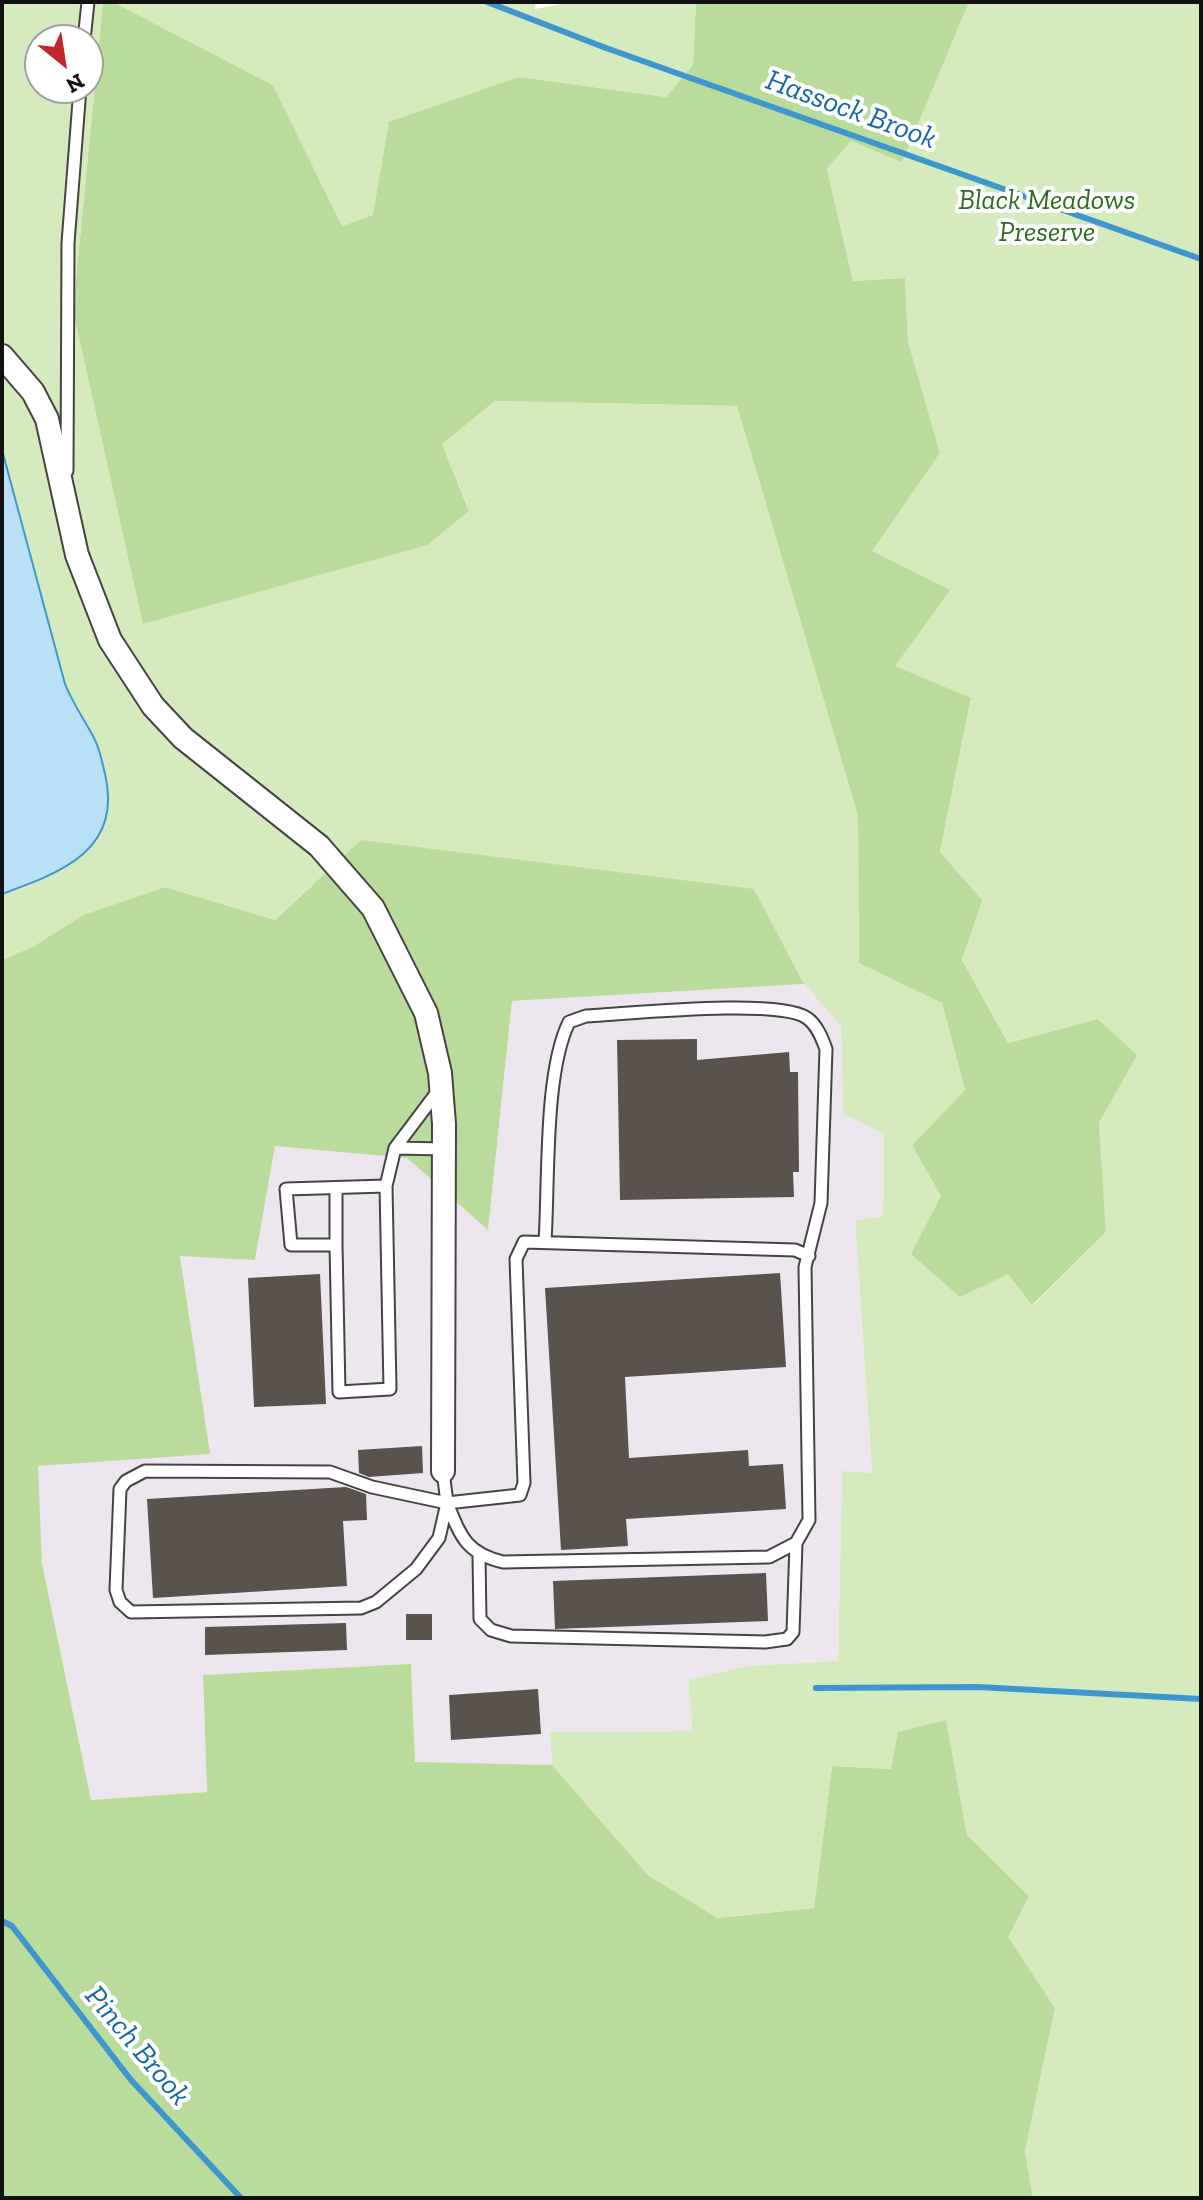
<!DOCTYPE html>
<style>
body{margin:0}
#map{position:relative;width:1203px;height:2200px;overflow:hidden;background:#fffdf5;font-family:"Zilla Slab",serif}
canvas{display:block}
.frame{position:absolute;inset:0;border:4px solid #111;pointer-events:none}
.north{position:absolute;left:24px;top:24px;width:80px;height:80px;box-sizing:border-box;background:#fff;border:2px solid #a0a0a0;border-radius:50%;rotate:150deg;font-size:22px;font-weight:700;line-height:32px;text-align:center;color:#111}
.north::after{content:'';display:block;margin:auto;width:28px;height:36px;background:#c4262e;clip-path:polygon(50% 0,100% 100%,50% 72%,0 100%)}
</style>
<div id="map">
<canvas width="1203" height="2200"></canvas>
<div class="frame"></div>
<div class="north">N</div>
</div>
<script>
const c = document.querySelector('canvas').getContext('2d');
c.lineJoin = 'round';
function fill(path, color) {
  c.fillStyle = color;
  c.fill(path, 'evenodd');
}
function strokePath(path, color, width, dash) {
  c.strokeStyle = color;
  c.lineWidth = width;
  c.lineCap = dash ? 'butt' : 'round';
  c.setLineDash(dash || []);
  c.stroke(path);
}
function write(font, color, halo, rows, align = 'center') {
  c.font = font + ' "Zilla Slab",serif';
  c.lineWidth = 8;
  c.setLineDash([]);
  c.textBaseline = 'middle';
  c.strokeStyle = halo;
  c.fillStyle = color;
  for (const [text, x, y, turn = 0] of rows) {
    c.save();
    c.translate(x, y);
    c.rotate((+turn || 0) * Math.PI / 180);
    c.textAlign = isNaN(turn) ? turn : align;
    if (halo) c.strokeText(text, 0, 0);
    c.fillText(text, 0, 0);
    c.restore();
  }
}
const industrial = new Path2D(`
 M804,984L841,1026L843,1114L884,1134L883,1218L855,1220L872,1474L842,1472L838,1662L749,1666L688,1681L694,1731L551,1732L552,1765L415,1763L411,1665L203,1675L207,1792L91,1801L42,1563L37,1465L209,1454L180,1255L255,1260L275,1145L407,1158L488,1229L512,1001Z`);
const green = new Path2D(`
 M2,2H103L73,310L469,510L442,444L495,401L737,406L858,816L859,962L942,1003L965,1090L912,1145L1033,1305L1106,1232L1099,1123L1136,1055L1098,1019L1008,1043L962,960L981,900L940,852L971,699L895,666L871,551L940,453L908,341L905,278L853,281L827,169L851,141L902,161L969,2H1201V2198H1033L1025,2151L1055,2008L1007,1937L1029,1896L967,1835L946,1721L891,1769L832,1766L814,1908L716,1918L648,1875L552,1765L550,1732L693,1731L688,1680L749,1666L838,1661L842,1471L872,1473L855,1220L883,1217L884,1134L843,1114L841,1026L804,984L754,889L312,885L275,920L165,887L83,915L34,946L2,960ZM40,40H88V88H40Z
 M113,2H536L535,9L572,2H696L693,65L666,97L519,77L373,215L342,226L273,85Z`);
const forest = new Path2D(`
 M103,2H113L273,85L342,226L373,215L389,122L519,77L666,97L693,65L696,2H969L902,162L851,141L827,169L853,281L905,278L908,341L940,453L872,551L950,590L895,666L971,698L940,852L982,900L962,960L1008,1043L1098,1019L1137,1055L1099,1123L1106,1232L1032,1305L1008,1274L960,1297L911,1254L941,1196L912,1145L965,1090L942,1003L859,963L858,816L737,406L495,401L442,444L469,511L427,545L143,624L73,310Z
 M361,840L754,889L804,984L512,1001L488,1230L407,1158L275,1146L255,1260L180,1256L210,1454L38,1466L42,1563L91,1800L207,1792L203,1675L411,1664L415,1762L552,1765L648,1875L717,1918L814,1908L832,1766L891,1769L898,1732L946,1720L967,1835L1029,1896L1008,1937L1055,2008L1025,2151L1033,2198H2V960L34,946L83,915L165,887L275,920Z`);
const water = new Path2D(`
 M2,450L65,684C73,704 84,719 94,738C100,749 102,762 105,774C123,850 62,872 2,894Z`);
const stream = new Path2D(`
 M487,2L606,48L1201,259
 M816,1688L978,1687L1201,1699
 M2,1921L12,1926L131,2080L241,2198`);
const building = new Path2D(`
 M697,1039V1060L789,1052L790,1072H798L799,1172H793L794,1197L620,1200L617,1040Z
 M780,1273L786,1367L625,1377L629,1458L748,1450L749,1466L783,1464L786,1509L626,1519L628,1546L561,1550L545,1288Z
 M320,1274L326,1404L254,1407L248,1278Z
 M422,1446L423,1473L369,1477L359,1473L358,1450Z
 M346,1487L366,1494L367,1520L343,1521L347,1586L153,1598L147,1499Z
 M766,1573L768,1621L555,1629L553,1581Z
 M406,1614H432V1640H406Z
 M346,1623L347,1650L205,1655V1627Z
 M538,1689L541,1734L451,1740L449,1695Z`);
const service = new Path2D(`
 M84,40L88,2
 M67,471L68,243L80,88
 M438,1091L395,1148L444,1149
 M386,1186L286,1189L291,1245H336L339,1392L390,1389L386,1186L395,1148
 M336,1188V1245
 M443,1471L447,1503L439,1538L416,1569L376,1602L361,1608L131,1612L120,1602L116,1590L120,1489L126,1481L145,1471L330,1472L372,1487L447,1503L520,1495L524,1483L516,1259L524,1242L795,1250L809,1256
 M447,1503C461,1537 466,1553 503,1562L769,1557L796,1543L809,1520L805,1267L821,1203L826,1049C822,1038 817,1025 807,1018C778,998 628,1014 586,1016L569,1022C544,1073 549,1181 545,1241
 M479,1556L480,1619L491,1630L511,1636L765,1642L787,1639L793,1632L796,1543`);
const minor = new Path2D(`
 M2,356L33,392L47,419L77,555L110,640L153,706L183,738L319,846L373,908L426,1013L440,1073L444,1124L443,1471`);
const parkNames = [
 ["Black Meadows",1047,201],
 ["Preserve",1047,233]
];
const waterNames = [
 ["Hassock Brook",851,110,20],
 ["Pinch Brook",137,2046,50]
];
fill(industrial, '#eee6ef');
fill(green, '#d5ebbd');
fill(forest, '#b9dc9c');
fill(water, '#b9e0f7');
strokePath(water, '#3f96cf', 2);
strokePath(stream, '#3f96cf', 6);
fill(building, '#5a524d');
strokePath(service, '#444', 15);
strokePath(minor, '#444', 26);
strokePath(service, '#fff', 11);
strokePath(minor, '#fff', 22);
write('italic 28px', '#2f6b1f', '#fff', parkNames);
write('italic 30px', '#1768a6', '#fff', waterNames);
</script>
